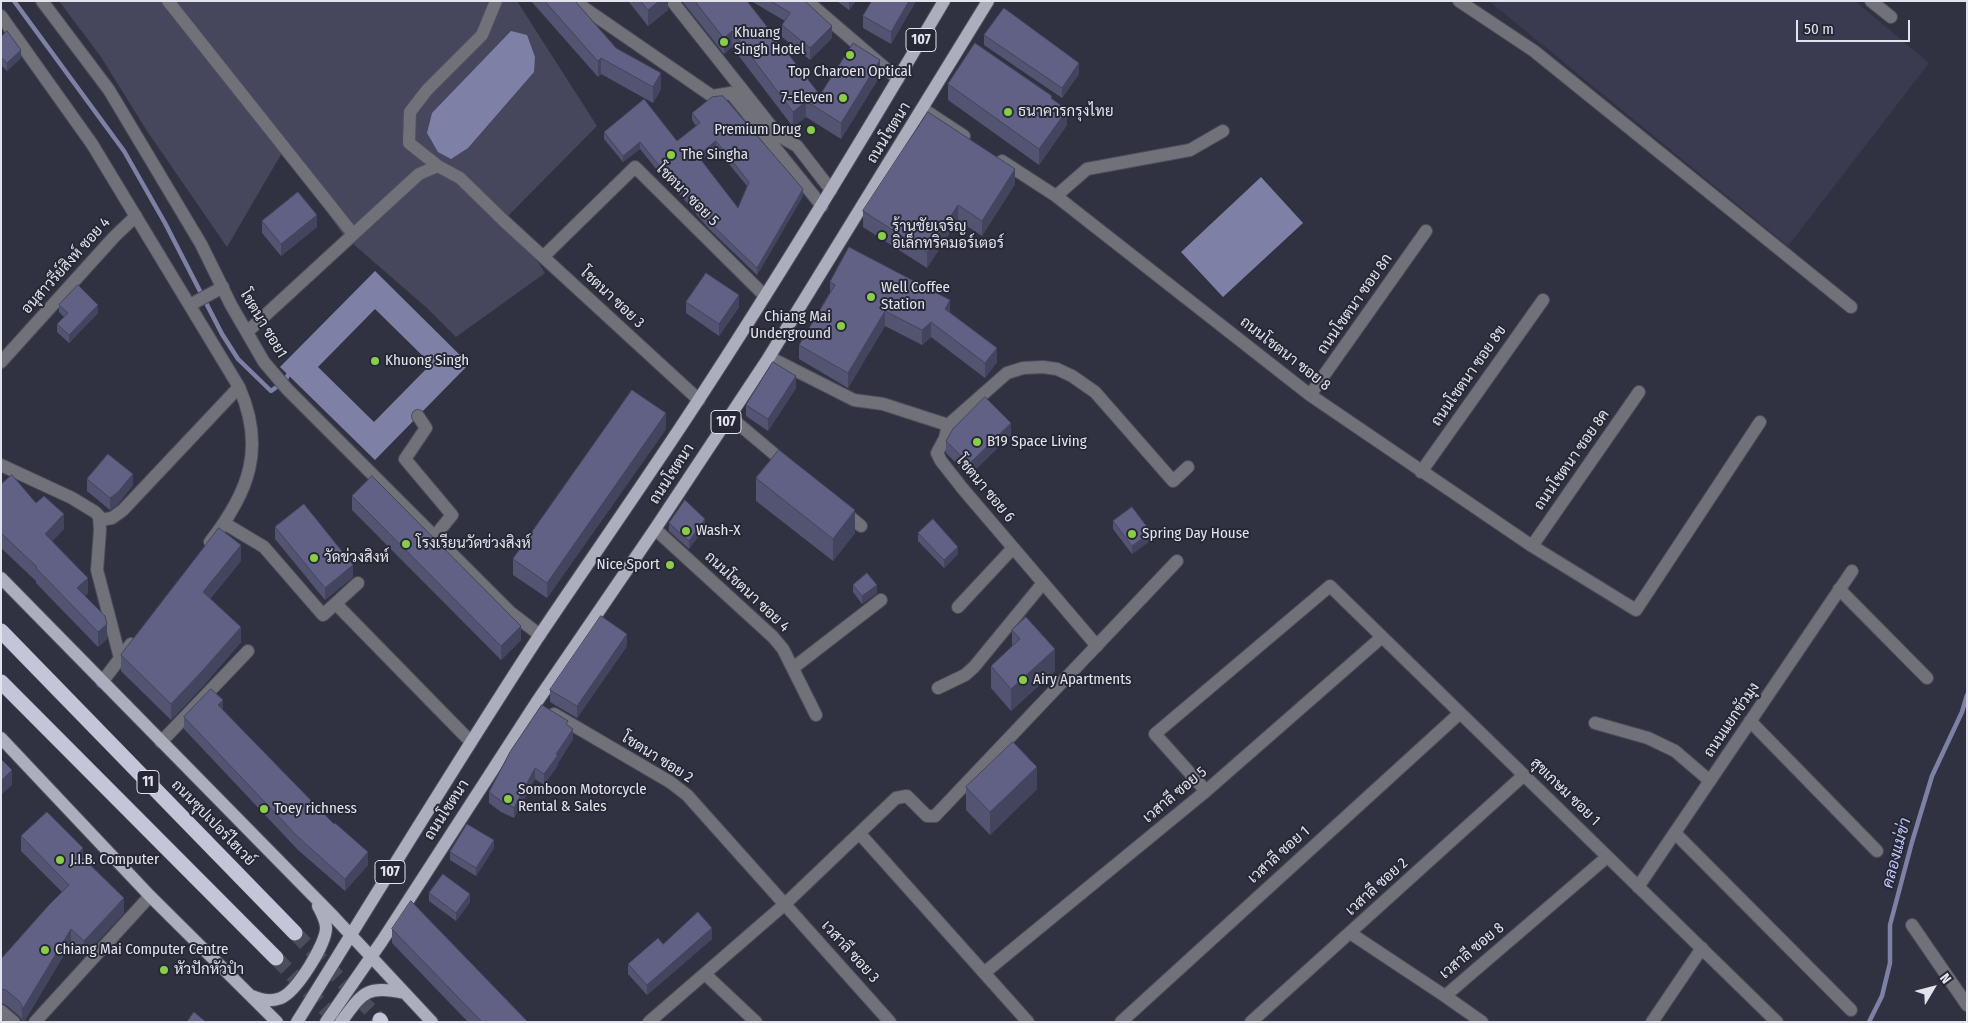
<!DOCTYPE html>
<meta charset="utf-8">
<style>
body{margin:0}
#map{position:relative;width:1968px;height:1023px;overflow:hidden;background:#313241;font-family:"Fira Sans Condensed",sans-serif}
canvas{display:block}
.frame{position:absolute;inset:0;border:2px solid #e3e3ed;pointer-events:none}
.north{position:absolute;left:1908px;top:963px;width:50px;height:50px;-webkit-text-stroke:4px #272836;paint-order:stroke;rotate:53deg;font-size:14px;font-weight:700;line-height:20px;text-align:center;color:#e3e3ed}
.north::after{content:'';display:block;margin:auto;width:18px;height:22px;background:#e3e3ed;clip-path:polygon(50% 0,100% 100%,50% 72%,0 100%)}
.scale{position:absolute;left:1796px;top:20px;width:114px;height:22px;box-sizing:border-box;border:2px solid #e3e3ed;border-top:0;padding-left:6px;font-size:15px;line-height:18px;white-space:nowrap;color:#e3e3ed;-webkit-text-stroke:4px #272836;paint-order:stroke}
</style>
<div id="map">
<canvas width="1968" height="1023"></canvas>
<div class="frame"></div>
<div class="north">N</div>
<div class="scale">50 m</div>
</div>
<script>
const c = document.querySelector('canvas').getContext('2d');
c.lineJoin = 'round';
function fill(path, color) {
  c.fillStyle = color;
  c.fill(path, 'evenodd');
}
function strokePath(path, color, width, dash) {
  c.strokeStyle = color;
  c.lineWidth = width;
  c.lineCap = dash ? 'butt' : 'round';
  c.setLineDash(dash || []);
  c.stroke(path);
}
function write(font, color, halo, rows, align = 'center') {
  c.font = font + ' "Fira Sans Condensed",Sarabun,sans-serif';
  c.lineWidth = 4;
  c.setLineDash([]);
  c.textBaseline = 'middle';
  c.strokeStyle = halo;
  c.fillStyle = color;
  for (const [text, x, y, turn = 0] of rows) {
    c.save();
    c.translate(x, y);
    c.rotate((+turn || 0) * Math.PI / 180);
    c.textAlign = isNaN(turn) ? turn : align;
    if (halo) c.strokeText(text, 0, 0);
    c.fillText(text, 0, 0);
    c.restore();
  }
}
const built = new Path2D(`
 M1489,1H1855L1929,63L1788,246Z`);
const green = new Path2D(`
 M59,1H517L597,126L508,216L545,273L456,337L427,308L344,236L283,151L227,247L147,131L101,57Z`);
const water = new Path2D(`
 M511,31L527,35L535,57L534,72L468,148L451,159L438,152L427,133L432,113Z
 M1261,177L1303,223L1223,297L1181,252Z
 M375,271L469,364L375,460L280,367ZM375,309L431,364L374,422L318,367Z`);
const stream = new Path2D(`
 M14,1L124,151L165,223L222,334L238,359L271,391L285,381L288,375
 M1869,1022L1882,996L1890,963V925L1912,842L1932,776L1962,712L1967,695`);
const highwayTunnel = new Path2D(`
 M295,933L380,1020
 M276,958L338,1022`);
const minor = new Path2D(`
 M42,1L109,90L201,244L231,305L264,362L287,389L510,612L540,635
 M168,1L353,234
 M574,1L712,96L731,93L822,206
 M672,1L779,136L797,146L831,190
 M807,1L898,79
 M1459,1L1534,51L1851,307
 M1871,1L1891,17
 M1,16L92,144L239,387C266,448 249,492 210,542
 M923,109L964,136
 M1002,161L1056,196L1310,395L1532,546L1636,610L1760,422
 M438,166L409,143L410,112L427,90L482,35L496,1
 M1056,196L1087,169L1190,150L1223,131
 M543,257L635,167L765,296
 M190,305L223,287
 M247,332L419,174L438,166L460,178L503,220L699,400
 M769,357L854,400L883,404L948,425L945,438L937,453L941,461L963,489L1097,646
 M1,362L114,237L136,216
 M1310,395L1426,231
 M418,416L426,428L405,459L452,515L435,536
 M729,416L786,464
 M948,425L1007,373L1023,368L1043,367L1057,369L1072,376L1095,392L1173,481L1188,467
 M1,465L72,498L95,512L99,516L100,530L97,570L120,658
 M1421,472L1543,300
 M842,510L861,526
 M100,520L112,518L123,510L239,387
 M224,523L264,547L323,615L358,583
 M655,529L773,637L783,649L816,715
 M1532,546L1639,392
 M1839,589L1927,678
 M336,604L471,742
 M958,607L1013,548
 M793,668L881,600
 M102,682L131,644
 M938,688L965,675L974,667L1043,583
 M554,714L670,782L687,795L890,1022
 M1750,721L1877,851
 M1595,723L1648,738L1675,751L1710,781
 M161,742L248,651
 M1206,791L1155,734L1330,586L1777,1022
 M1675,833L1851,1010
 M860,834L1028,1022
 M1638,887L1852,571
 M1912,925L1967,1005
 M1350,933L1445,996L1607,857
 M984,973L1206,791L1382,637
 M705,974L756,1022
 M1445,996L1482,1022
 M1,1011L14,1022
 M35,1022L150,896
 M649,1022L785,904L896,798L907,796L927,816H935L1177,561
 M1121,1022L1460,713
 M1251,1022L1524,775
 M1652,1022L1702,948`);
const major = new Path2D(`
 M1,578L334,917L432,1022
 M1,738L150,896L277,1022
 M252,996C261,1000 271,1002 281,998C297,991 326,944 326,928C326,920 321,912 318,906
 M297,1022C377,893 456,763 539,636C592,557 647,479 699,399C784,269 865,135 944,1
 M326,1022L382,941L536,703L655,529L769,357L988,1
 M341,1022C362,994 366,984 404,993`);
const highway = new Path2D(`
 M1,631L295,933
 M1,682L276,958
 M380,1020L381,1022`);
const wall = new Path2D(`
 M531,1H575L616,48L661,89L653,103L601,74L598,77Z
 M628,1H668V10L648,26Z
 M682,1H747L820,95L880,76L841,139L806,117L793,127L732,47L724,54Z
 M751,1H805L832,38L810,60L782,37V25L785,21Z
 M837,1H856L849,10Z
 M872,1H916L891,44L863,28V16Z
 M984,35L1079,74L1062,98L984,45Z
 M1,37L21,58L7,71L1,65Z
 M948,84L1052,99L1067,125L1039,165L948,100Z
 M692,113L803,196L757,275L708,228L671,184L669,185L640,149L623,162L604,139V132L677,141L696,126L692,120ZM716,148L747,186L738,208L701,160Z
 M1015,184L982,236L958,220L927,268L863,227V211Z
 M262,221L317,227L281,256L262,233Z
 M830,282L950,313L997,362L985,378L931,337L922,345L885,326L848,388L799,359V345L830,292Z
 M686,302L739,307L719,336L686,313Z
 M59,305L98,313L69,343L57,332V324L64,317L59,312Z
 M796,388L768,431L746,416V405Z
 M666,429L547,598L513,575V559Z
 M1011,435L969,476L946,453V441Z
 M756,478L855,533L833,561L756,501Z
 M87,479L133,485L118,504L110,510L87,491Z
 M1,483L36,503L64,529L52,541L88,593L85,596L107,639L98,647L36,583V581L1,548Z
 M352,496L521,640L501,660L352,510Z
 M1113,521L1151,540L1132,554L1113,529Z
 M669,523L705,527L689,549L669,531Z
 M275,527L353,577L325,600L275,539Z
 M918,533L958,554L944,568L918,541Z
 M241,561L210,599L241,642L204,685L171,720L121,671V655Z
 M853,585L877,593L862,604L853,592Z
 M1012,630L1055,671L1011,711L991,688V666L1012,646Z
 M627,646L577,718L550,702V690Z
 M223,710L368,865L345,891L298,850L184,729V717Z
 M568,725L573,739L558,763V765L544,785L535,779L514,818L501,812L489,803V792Z
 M966,787L1037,789L990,835L966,810Z
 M21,836L83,858L124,913L84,956L71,943L24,1022H22V1020L19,1016L6,1005L1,1003V959L62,892L21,851Z
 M494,848L476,876L450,860V852Z
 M429,893L470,902L456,921L429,901Z
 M392,929L528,1022H468L392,943Z
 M712,939L647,995L628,974V964L663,944Z`);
const shadedWall = new Path2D(`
 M659,1H668V10L648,26V10Z
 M849,1H856L849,10Z
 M909,1H916L891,44V32Z
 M832,26V38L810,60V48Z
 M732,31V47L724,54V38Z
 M21,50V58L7,71V63Z
 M601,58V74L598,77V61Z
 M880,60V76L841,139V123Z
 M1079,63V74L1062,98V88Z
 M661,73V89L653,103V87Z
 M806,101V117L793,127V112Z
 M1067,110V125L1039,165V149Z
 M716,141V148L698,163V156Z
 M640,142V149L623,162V156Z
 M1015,169V184L982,236V221Z
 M671,177V184L669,185V178Z
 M803,189V196L757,275V268Z
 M958,205V220L927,268V252Z
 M317,215V227L281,256V244Z
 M739,295V307L719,336V324Z
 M950,300V315L945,309Z
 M98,305V313L69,343V335Z
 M885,311V326L848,388V373Z
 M931,322V337L922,345V330Z
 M997,348V362L985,378V363Z
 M796,376V388L768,431V419Z
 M666,413V429L547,598V583Z
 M1011,423V435L969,476V464Z
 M133,474V485L118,504L110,510V498Z
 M855,510V533L833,561V539Z
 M64,514V529L45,549V534Z
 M705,519V527L689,549V541Z
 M1151,532V540L1132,554V546Z
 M241,545V561L203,607V592Z
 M958,547V554L944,568V560Z
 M353,565V577L325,600V588Z
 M88,578V593L77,603V588Z
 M877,585V593L862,604V596Z
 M107,624V639L98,647V632Z
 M521,626V640L501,660V646Z
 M241,627V642L204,685L171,720V704Z
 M627,634V646L577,718V706Z
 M1055,649V671L1011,711V689Z
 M223,700V713L218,705Z
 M573,729V739L558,763V765L544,785V774Z
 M1037,767V789L990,835V812Z
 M535,768V779L514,818V808Z
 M12,770V785L1,795V781Z
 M494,840V848L476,876V868Z
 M83,848V863L78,853Z
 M368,852V865L345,891V879Z
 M470,894V902L456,921V913Z
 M124,898V913L84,956V941Z
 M712,928V939L647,995V985Z
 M71,929V943L24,1022H22V1010Z`);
const building = new Path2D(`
 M545,1H575L616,48L661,73L653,87L601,58L598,61Z
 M641,1H659L648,10Z
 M695,1H747L820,95L853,43L880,60L841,123L806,101L793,112L732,31L724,38Z
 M771,1H805L832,26L810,48L782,25L790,13Z
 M872,1H909L891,32L863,16Z
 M1004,8L1079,63L1062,88L984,35Z
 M7,31L21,50L7,63L1,57V37Z
 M975,43L1052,96L1051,98L1067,110L1039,149L948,84Z
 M723,96L803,189L757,268L708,221L671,177L669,178L640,142L623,156L604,132L644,99L677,141L700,123L692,113L712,97ZM716,141L749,182L738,208L698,156Z
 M928,112L1015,169L982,221L958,205L927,252L863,211Z
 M298,192L317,215L281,244L262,221Z
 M849,247L950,300L945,309L997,348L985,363L931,322L922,330L885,311L848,373L799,345L835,285L830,282Z
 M706,273L739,295L719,324L686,302Z
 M78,285L98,305L69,335L57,324L68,313L59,305Z
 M773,362L796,376L768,419L746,405Z
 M632,390L666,413L547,583L513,559Z
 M985,397L1011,423L969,464L946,441L953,429Z
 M779,450L855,510L833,539L756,478Z
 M108,454L133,474L118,492L110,498L87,479Z
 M12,475L36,503L44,496L64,514L45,534L88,578L77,588L105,616L107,624L98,632L36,568L37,567L1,533V483H2Z
 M372,476L521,626L501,646L352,496Z
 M685,500L705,519L689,541L669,523Z
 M304,504L353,565L325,588L275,527Z
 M1132,507L1151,532L1132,546L1113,521Z
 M933,519L958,547L944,560L918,533Z
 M219,528L241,545L203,592L241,627L204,669L171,704L121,655Z
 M867,573L877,585L862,596L853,585Z
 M601,616L627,634L577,706L550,690Z
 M1026,617L1055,649L1011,689L991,666L1020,639L1012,630Z
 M211,689L223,700L218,705L334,824L335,823L368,852L345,879L298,837L184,717Z
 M542,705L568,721L566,724L573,729L556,754L558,755L544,774L535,768L514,808L501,801L489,792L510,752Z
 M1013,742L1037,767L990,812L966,787Z
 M1,759L12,770L1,781Z
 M47,812L83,848L78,853L124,898L84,941L71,929L22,1010V1005L19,1001L6,990L1,989V959L48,906L69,885L21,836Z
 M467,824L494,840L476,868L450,852Z
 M443,874L470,894L456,913L429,893Z
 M411,901L528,1022H482L392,929Z
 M698,912L712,928L647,985L628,964L658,938L663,944Z
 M194,1012L206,1022H187Z`);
const markers = [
 [724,42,5,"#89ce48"],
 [850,55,5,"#89ce48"],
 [843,98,5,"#89ce48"],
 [1008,112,5,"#89ce48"],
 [811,130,5,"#89ce48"],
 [671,155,5,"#89ce48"],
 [882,236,5,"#89ce48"],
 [871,297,5,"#89ce48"],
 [841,326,5,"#89ce48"],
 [375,361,5,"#89ce48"],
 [977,442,5,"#89ce48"],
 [686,531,5,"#89ce48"],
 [1132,534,5,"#89ce48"],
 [406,544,5,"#89ce48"],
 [314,558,5,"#89ce48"],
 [670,565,5,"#89ce48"],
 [1023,680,5,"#89ce48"],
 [508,799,5,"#89ce48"],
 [264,809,5,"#89ce48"],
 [60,860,5,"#89ce48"],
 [45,950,5,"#89ce48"],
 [164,970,5,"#89ce48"]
];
const shields = [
 [921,40,30],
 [726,422,30],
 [148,782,22],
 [390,872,30]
];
const shieldNames = [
 ["107",921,40],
 ["107",726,422],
 ["11",148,782],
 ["107",390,872]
];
const poiNames = [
 ["Khuang",734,33],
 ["Singh Hotel",734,50],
 ["Top Charoen Optical",850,72,"center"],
 ["7-Eleven",833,98,"right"],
 ["ธนาคารกรุงไทย",1018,112],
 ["Premium Drug",801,130,"right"],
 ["The Singha",681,155],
 ["ร้านชัยเจริญ",892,227],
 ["อิเล็กทริคมอร์เตอร์",892,244],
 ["Well Coffee",881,288],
 ["Station",881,305],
 ["Chiang Mai",831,317,"right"],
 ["Underground",831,334,"right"],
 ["Khuong Singh",385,361],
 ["B19 Space Living",987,442],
 ["Wash-X",696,531],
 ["Spring Day House",1142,534],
 ["โรงเรียนวัดข่วงสิงห์",416,544],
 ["วัดข่วงสิงห์",324,558],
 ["Nice Sport",660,565,"right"],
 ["Airy Apartments",1033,680],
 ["Somboon Motorcycle",518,790],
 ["Rental & Sales",518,807],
 ["Toey richness",274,809],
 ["J.I.B. Computer",70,860],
 ["Chiang Mai Computer Centre",55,950],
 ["หัวปักหัวปำ",174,970]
];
const streetNames = [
 ["ถนนโชตนา",889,133,-58],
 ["โชตนา ซอย 5",687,195,45],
 ["อนุสาวรีย์สิงห์ ซอย 4",66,266,-48],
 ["โชตนา ซอย 3",612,298,43],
 ["ถนนโชตนา ซอย 8ก",1355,304,-55],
 ["โชตนา ซอย1",263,324,59],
 ["ถนนโชตนา ซอย 8",1285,354,38],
 ["ถนนโชตนา ซอย 8ข",1469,376,-55],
 ["ถนนโชตนา ซอย 8ค",1572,460,-55],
 ["ถนนโชตนา",672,474,-57],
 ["โชตนา ซอย 6",985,489,50],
 ["ถนนโชตนา ซอย 4",747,592,43],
 ["ถนนแยกขัวมุง",1732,720,-56],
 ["โชตนา ซอย 2",657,758,32],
 ["สุขเกษม ซอย 1",1565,792,44],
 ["เวสาลี ซอย 5",1175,795,-40],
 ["ถนนโชตนา",447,810,-57],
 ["ถนนซุปเปอร์ไฮเวย์",213,823,46],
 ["เวสาลี ซอย 1",1279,855,-42],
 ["เวสาลี ซอย 2",1377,887,-42],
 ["เวสาลี ซอย 8",1472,951,-40],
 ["เวสาลี ซอย 3",850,952,48]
];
const waterNames = [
 ["คลองแม่ข่า",1897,853,-75]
];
fill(built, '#3a3b50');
fill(green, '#46475d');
fill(water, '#7e80a6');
strokePath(stream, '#7e80a6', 4.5);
strokePath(highwayTunnel, '#4c4d5b', 15, [15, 8]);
strokePath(minor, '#4d4e5d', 14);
strokePath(major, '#4d4e5d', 14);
strokePath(highway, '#4d4e5d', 16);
strokePath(minor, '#707179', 12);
strokePath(major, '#acadbd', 12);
strokePath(highway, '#c4c5d8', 15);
fill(wall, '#535372');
fill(shadedWall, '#43445d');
fill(building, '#606185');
strokePath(building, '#43445d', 1);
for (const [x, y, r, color] of markers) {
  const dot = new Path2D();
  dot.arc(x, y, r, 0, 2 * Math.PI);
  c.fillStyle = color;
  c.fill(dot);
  strokePath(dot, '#272836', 2);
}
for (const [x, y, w] of shields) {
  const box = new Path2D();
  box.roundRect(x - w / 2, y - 11.5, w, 23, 4);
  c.fillStyle = '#272836';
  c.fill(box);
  strokePath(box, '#e3e3ed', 1);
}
write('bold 14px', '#e3e3ed', null, shieldNames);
write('15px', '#e3e3ed', '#272836', poiNames, 'left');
write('15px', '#e3e3ed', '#272836', streetNames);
write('italic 16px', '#c1c4f6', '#272836', waterNames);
</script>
